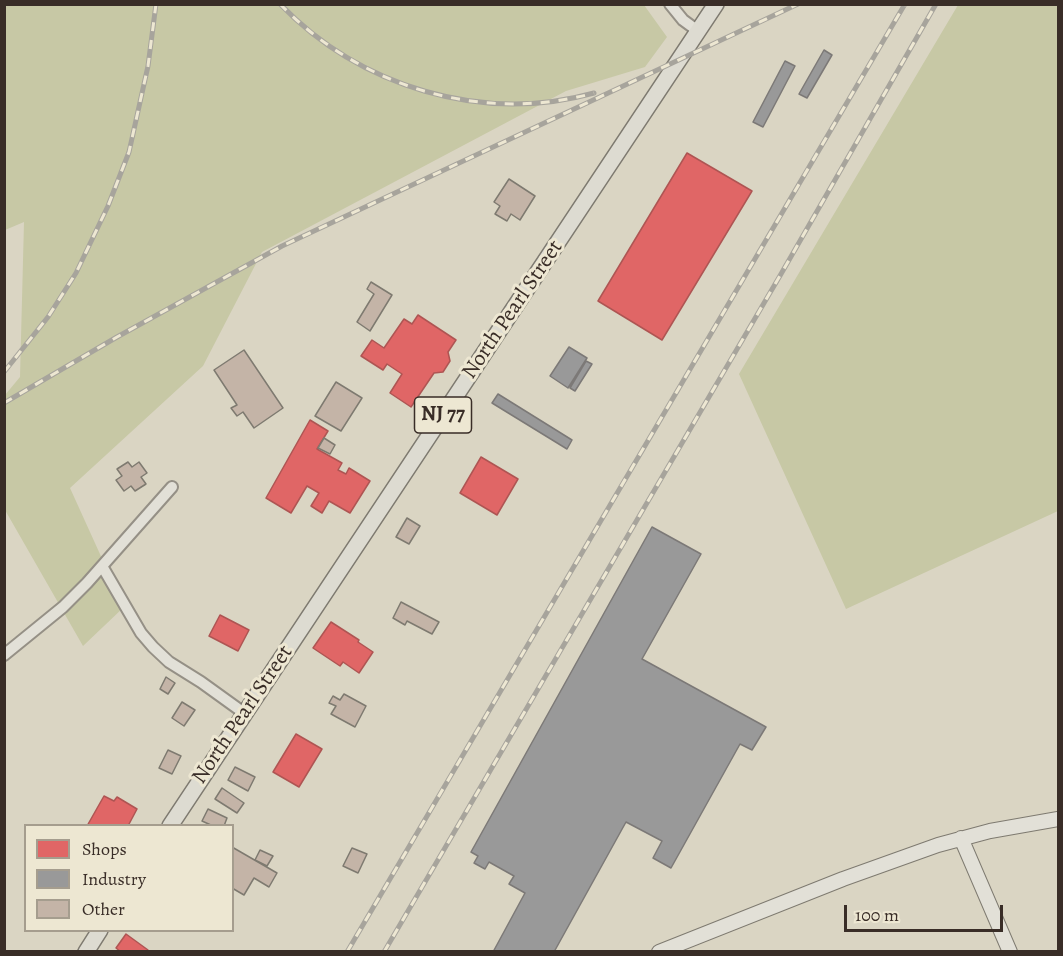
<!DOCTYPE html>
<style>
body{margin:0}
#map{position:relative;width:1063px;height:956px;overflow:hidden;background:#dad5c3;font-family:Alegreya,serif}
canvas{display:block}
.frame{position:absolute;inset:0;border:6px solid #392d27;pointer-events:none}
.legend{position:absolute;left:24px;top:824px;width:210px;height:108px;box-sizing:border-box;background:#ede7d2;border:2px solid #a59d8e;margin:0;padding:8px 10px;list-style:none;font-size:18px;color:#392d27}
.legend li{display:flex;align-items:center;gap:12px;height:30px}
.legend b{width:30px;border:2px solid #a59d8e}
.scale{position:absolute;left:844px;top:905px;width:159px;height:27px;box-sizing:border-box;border:3px solid #392d27;border-top:0;padding-left:8px;font-size:18px;line-height:21px;white-space:nowrap;color:#392d27;-webkit-text-stroke:4px #ede7d2;paint-order:stroke}
</style>
<div id="map">
<canvas width="1063" height="956"></canvas>
<div class="frame"></div>
<ul class="legend">
<li><b style="height:16px;background:#e06666"></b>Shops</li>
<li><b style="height:16px;background:#999"></b>Industry</li>
<li><b style="height:16px;background:#c4b4a7"></b>Other</li>
</ul>
<div class="scale">100 m</div>
</div>
<script>
const c = document.querySelector('canvas').getContext('2d');
c.lineJoin = 'round';
function fill(path, color) {
  c.fillStyle = color;
  c.fill(path, 'evenodd');
}
function strokePath(path, color, width, dash) {
  c.strokeStyle = color;
  c.lineWidth = width;
  c.lineCap = dash ? 'butt' : 'round';
  c.setLineDash(dash || []);
  c.stroke(path);
}
function write(font, color, halo, rows, align = 'center') {
  c.font = font + ' Alegreya,serif';
  c.lineWidth = 6;
  c.setLineDash([]);
  c.textBaseline = 'middle';
  c.strokeStyle = halo;
  c.fillStyle = color;
  for (const [text, x, y, turn = 0] of rows) {
    c.save();
    c.translate(x, y);
    c.rotate((+turn || 0) * Math.PI / 180);
    c.textAlign = isNaN(turn) ? turn : align;
    if (halo) c.strokeText(text, 0, 0);
    c.fillText(text, 0, 0);
    c.restore();
  }
}
const green = new Path2D(`
 M4,5H644L667,37L645,67L566,91L262,252L203,366L70,488L124,607L83,646L5,510V395L20,377L24,222L5,230Z
 M958,5H1058V511L846,609L739,374Z`);
const shops = new Path2D(`
 M687,153L752,191L662,340L598,301Z
 M418,315L456,340L448,352L450,361L443,372L434,373L411,407L390,393L402,374L387,364L383,370L361,356L372,340L384,348L404,319L412,324Z
 M310,420L328,431L317,449L342,463L338,470L346,474L349,468L370,481L350,513L329,501L322,513L311,506L319,493L307,486L291,513L266,498Z
 M481,457L518,479L497,515L460,493Z
 M220,615L249,630L238,651L209,636Z
 M331,622L359,640L358,642L373,652L359,673L343,662L340,666L313,648Z
 M296,734L322,749L299,787L273,772Z
 M104,796L114,801L117,797L137,809L128,826H87Z
 M126,934L148,950L147,952H121L116,948Z`);
const industry = new Path2D(`
 M824,50L832,55L807,98L799,94Z
 M785,61L795,66L763,127L753,122Z
 M569,347L587,358L568,388L550,376Z
 M586,361L592,364L575,391L570,388Z
 M498,394L572,440L567,449L492,403Z
 M652,527L701,554L642,659L766,727L752,750L740,744L671,868L653,858L662,841L626,822L554,952H493L525,893L509,884L514,876L489,862L485,869L474,863L478,856L471,852Z`);
const building = new Path2D(`
 M509,179L535,196L520,220L511,214L507,221L495,214L500,206L494,202Z
 M371,282L392,295L370,331L357,322L374,294L367,289Z
 M244,350L283,408L254,428L243,412L237,416L231,408L237,405L214,370Z
 M336,382L362,398L341,431L315,416Z
 M324,438L335,445L330,454L318,448Z
 M128,462L132,467L139,462L147,473L141,477L146,484L135,491L131,486L124,491L116,480L122,476L117,469Z
 M407,518L420,526L409,544L396,537Z
 M401,602L439,622L432,634L407,621L405,625L393,618Z
 M166,677L175,683L168,694L160,689Z
 M344,694L366,706L355,727L331,714L336,706L329,703L333,696L340,700Z
 M182,702L195,710L184,726L172,718Z
 M168,750L181,756L172,774L159,768Z
 M235,767L255,777L248,791L228,780Z
 M222,788L244,803L237,813L215,799Z
 M208,809L227,818L224,826H213L202,821Z
 M232,847L277,873L269,887L254,878L244,895L232,888Z
 M352,848L367,854L358,873L343,866Z
 M260,850L273,856L267,866L255,860Z`);
const street = new Path2D(`
 M670,4L683,20L698,31
 M102,566L141,633L153,647L169,662L201,682L244,713
 M4,655L63,607L87,583L172,487`);
const secondary = new Path2D(`
 M961,838L1010,952
 M659,952L843,879L938,845L990,831L1058,819`);
const primary = new Path2D(`
 M170,826L716,4
 M86,952L100,930`);
const rail = new Path2D(`
 M280,4C360,87 482,124 594,93
 M4,372L48,317L76,273L108,206L129,152L148,66L156,4
 M4,403L117,337L282,246L798,4
 M347,952L905,4
 M384,952L781,274L936,4`);
const shields = [
 [443,415,57]
];
const shieldNames = [
 ["NJ 77",443,415]
];
const streetNames = [
 ["North Pearl Street",513,310,-56],
 ["North Pearl Street",243,715,-56]
];
fill(green, '#c7c8a5');
fill(shops, '#e06666');
strokePath(shops, '#ae5553', 1.5);
fill(industry, '#999');
strokePath(industry, '#7c7977', 1.5);
fill(building, '#c4b4a7');
strokePath(building, '#7e7a70', 1.5);
strokePath(street, '#959086', 14);
strokePath(secondary, '#7e7a70', 16);
strokePath(primary, '#7e7a70', 18);
strokePath(street, '#e2e0d7', 10);
strokePath(secondary, '#e2e0d7', 14);
strokePath(primary, '#dddbd1', 15);
strokePath(rail, '#a7a49c', 5);
strokePath(rail, '#ede7d2', 3, [9]);
for (const [x, y, w] of shields) {
  const box = new Path2D();
  box.roundRect(x - w / 2, y - 18, w, 36, 4.5);
  c.fillStyle = '#ede7d2';
  c.fill(box);
  strokePath(box, '#392d27', 1.5);
}
write('bold 21px', '#392d27', null, shieldNames);
write('22px', '#392d27', '#ede7d2', streetNames);
</script>
